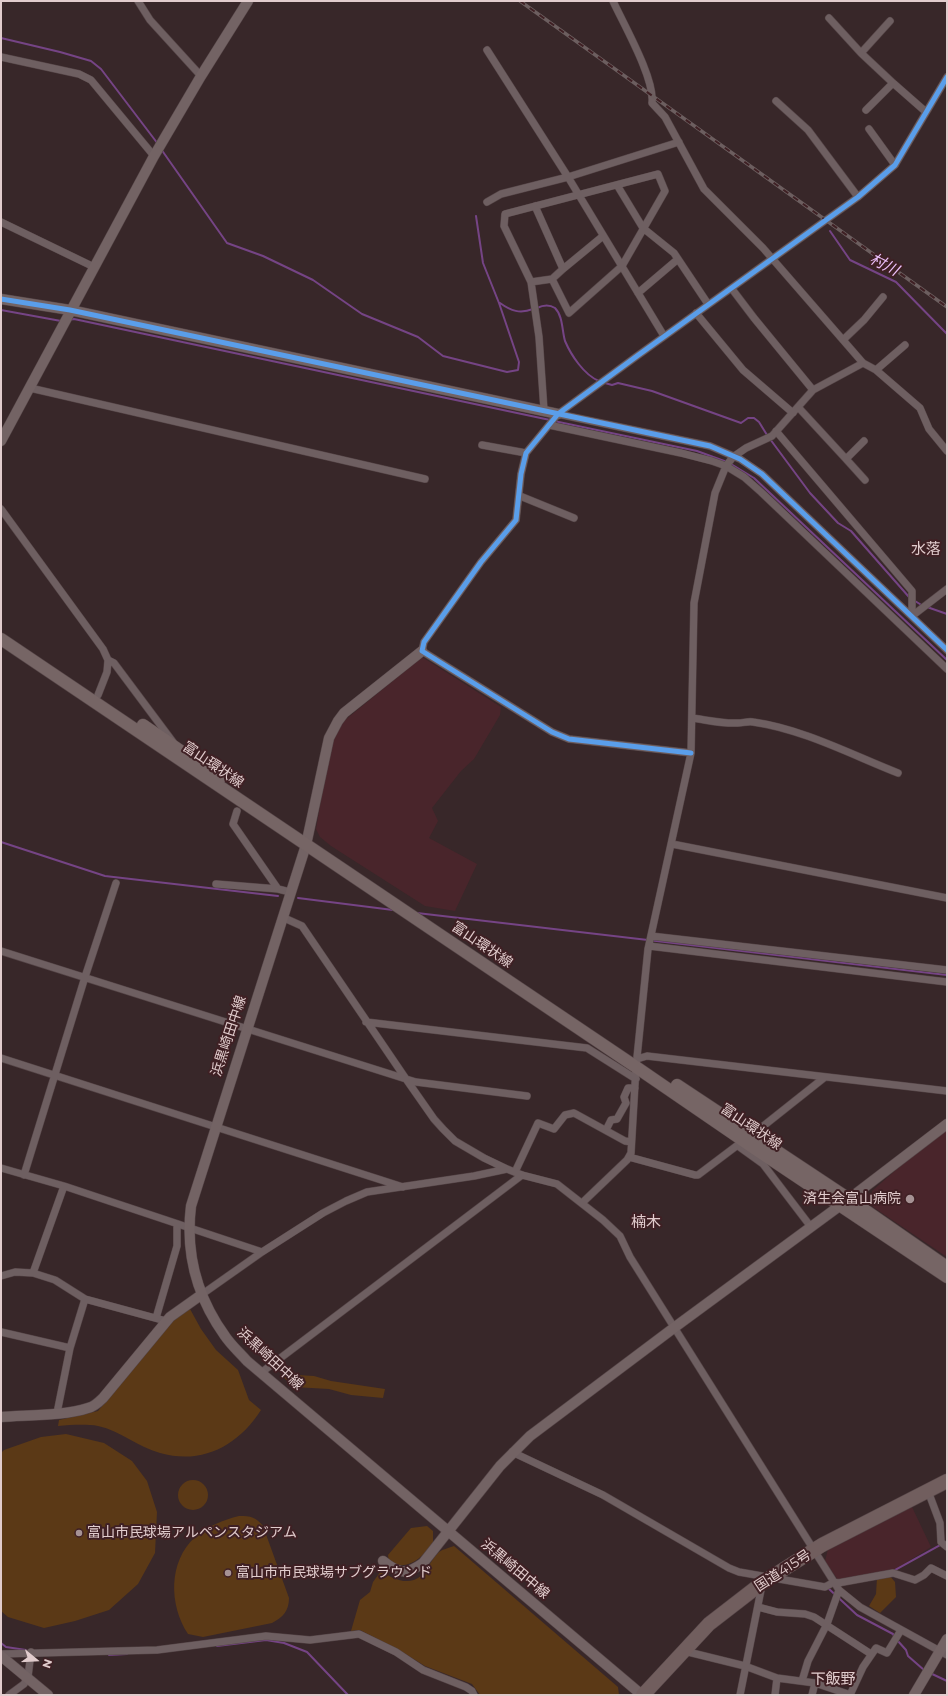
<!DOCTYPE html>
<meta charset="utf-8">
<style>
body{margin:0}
#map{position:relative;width:948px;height:1696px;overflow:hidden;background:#382729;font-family:Montserrat,sans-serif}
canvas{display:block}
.frame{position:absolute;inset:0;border:2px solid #e1cccd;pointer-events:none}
.north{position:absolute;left:16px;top:1640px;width:40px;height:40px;-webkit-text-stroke:3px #3f2024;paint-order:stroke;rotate:108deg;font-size:11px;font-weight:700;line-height:16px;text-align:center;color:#e1cccd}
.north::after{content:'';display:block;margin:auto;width:14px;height:18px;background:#e1cccd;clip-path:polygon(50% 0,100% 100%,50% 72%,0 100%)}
</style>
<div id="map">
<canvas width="948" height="1696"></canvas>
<div class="frame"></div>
<div class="north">N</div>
</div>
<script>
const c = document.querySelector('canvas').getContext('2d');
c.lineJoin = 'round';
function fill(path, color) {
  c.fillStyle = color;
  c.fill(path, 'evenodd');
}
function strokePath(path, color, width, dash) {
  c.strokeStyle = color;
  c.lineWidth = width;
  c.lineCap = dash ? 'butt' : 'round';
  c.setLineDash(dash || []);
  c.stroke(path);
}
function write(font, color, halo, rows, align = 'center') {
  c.font = font + ' Montserrat,"Noto Sans JP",sans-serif';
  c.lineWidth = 4;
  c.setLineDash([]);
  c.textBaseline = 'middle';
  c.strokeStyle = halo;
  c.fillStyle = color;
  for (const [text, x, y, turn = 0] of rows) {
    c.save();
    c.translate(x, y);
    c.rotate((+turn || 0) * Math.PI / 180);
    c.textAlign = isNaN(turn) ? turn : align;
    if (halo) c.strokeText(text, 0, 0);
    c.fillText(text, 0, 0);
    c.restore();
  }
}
const built = new Path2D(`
 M422,657L501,707L500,715L474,759L461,771L432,808L438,821L429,838L477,864L455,911L425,906L331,846L320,837L316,829L329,753L335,735L345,720Z
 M947,1125V1257L873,1207L872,1191Z
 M912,1507L931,1547L894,1570L838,1580L825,1561L828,1549Z`);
const green = new Path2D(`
 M190,1309L201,1329L216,1350L238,1370L249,1400L261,1410C238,1446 202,1465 160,1453C138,1447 121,1431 98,1426C86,1424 71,1425 58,1426L59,1420L98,1411L173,1320Z
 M280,1374L314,1376L331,1381L385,1389L383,1398L351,1395L329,1389L294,1387Z
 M66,1434L104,1443L132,1461L147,1481L157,1512L155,1553L138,1584L109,1610L75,1621L44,1628L8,1617L1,1611V1453L4,1450L41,1437Z
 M178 1495a15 15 0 1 1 30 0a15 15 0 1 1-30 0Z
 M239,1516C251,1516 256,1517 263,1526L289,1598C289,1611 283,1617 272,1623L203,1637L188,1634C169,1605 168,1562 195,1537C208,1526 223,1520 239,1516Z
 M427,1526L433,1531V1544C421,1557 409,1572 389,1562L388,1555L411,1528Z
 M454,1546L618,1687L619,1695H480L472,1684L425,1666L404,1653L360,1630L351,1631L360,1600L370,1592L373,1582L381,1571C393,1579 409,1587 422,1575C428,1568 432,1559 439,1552C443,1549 449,1548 454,1546Z
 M889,1575L895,1582L896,1597L880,1613L869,1606L876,1594L877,1578Z`);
const stream = new Path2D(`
 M1,38L60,52L91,61L101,69L158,144
 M161,149L227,243L263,256L313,280L362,314L418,337L443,356L507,372L518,370L519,362L499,303L483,263L476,216
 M830,231L850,260L896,282L947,334
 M500,303C511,311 520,314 533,309
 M537,308C543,305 549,304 555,308C563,316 562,331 565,341C571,355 584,375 599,381
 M1,310L61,321
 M69,320L74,319L550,420
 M605,383L612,385L618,383L652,391L741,423L748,418H754L759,422L767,435
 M554,421L697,451L727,462
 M770,439L810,493L838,523L851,531L909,597
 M731,464L754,478L947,660
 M915,601L923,606
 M927,607L947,614
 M1,842L105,876L278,896
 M298,898L393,910
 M417,913L947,975
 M893,1571L940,1545
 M828,1588L857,1615L893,1634L894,1636
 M897,1640L906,1650L908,1656L924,1670
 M1,1643L6,1647L26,1650
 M217,1646L266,1640L284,1643L307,1652L348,1695
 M109,1655L127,1654
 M930,1673L947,1681`);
const street = new Path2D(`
 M138,1L150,20L201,76
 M613,1C624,25 655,79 652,103L665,117L704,189L763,248L863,363L876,370L920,408L929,429L947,451
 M829,18L861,53
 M890,21L861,53L893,83
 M1,57L79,74L91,80L154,156
 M776,101L808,130L858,197
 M866,110L893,83L926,112
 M869,129L895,165
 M617,185L643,228L674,253L678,259L638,293
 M487,202L501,194L568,177L487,50
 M535,206L563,269L603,236
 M1,222L94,267
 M678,259L708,304
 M531,282L552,279L563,269
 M732,289L754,318L813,390
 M696,313L743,370L793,413
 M664,336L568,177L679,142
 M843,340L864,320L883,297
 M876,370L905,345
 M30,388L425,479
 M798,407L846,459L864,441
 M544,410L539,337L531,282L504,226L505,214L658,174L665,191L622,266L569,313L552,279
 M558,414L710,446L740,459L762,474L947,650
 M549,425L681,453L712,461L726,466L744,477L761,492L947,669
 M776,431L912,591V616L947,589
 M482,445L526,453
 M846,459L865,480
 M520,496L574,518
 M1,509L103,649L108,660L114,663L173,742
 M98,695L107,672L108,660
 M692,718C707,720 723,724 738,723C743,723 748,721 753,722C803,729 852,755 898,773
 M691,753L569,739L552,732L422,651L424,642L481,562L516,520L521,474L526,453L558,414L637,356L858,197L895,165L947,77
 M237,811L233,824L278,889L290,892
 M672,844L947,898
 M216,884L278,889
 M282,917L302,926L406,1079L434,1119L443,1129L455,1141L484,1158L507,1169L522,1175L557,1184L603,1220L620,1236L630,1257L839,1590L860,1607L947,1655
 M651,936L947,970
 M649,946L947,982
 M1,951L406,1079L416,1082L527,1096
 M366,1022L587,1048L636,1079
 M1,1058L403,1187
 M637,1059L647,1056L947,1091
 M606,1130L611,1120L617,1119L626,1103L624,1097L628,1088H635
 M752,1135L825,1077
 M738,1146L763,1164L811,1227
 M629,1157L695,1175H698L743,1141
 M1,1168L64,1186L262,1252
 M515,1172L538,1123L554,1129L565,1115L574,1113L625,1141L631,1142
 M24,1175L85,977L116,883
 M582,1203L627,1160L631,1153L636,1067L648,949L691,753L694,603L715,493L726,466L733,457L746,448L772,436L813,390L863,363
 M33,1273L64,1186
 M1,1276L15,1272L33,1273L55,1280L85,1299L166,1321
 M201,1295L262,1252L323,1213L346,1201L367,1192L474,1176L507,1169
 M156,1318L177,1246V1224
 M1,1332L70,1348
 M262,1372L522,1175
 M57,1413L70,1348L85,1299
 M512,1452L603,1495L729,1568L739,1572L825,1587L834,1582L838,1583L893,1573L915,1580L924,1575L931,1568L947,1576
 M928,1491L940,1523L941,1542L947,1547
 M758,1607L777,1612L805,1614L814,1617L871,1654
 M684,1651L745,1666L777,1678L815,1683L851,1695
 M1,1654L157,1650L266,1636L310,1640L359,1634L396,1652L423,1670L466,1687L472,1691L474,1695
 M802,1681L808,1661L827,1624L839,1590
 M9,1695L24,1684L28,1677L31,1652
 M740,1695L762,1585
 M775,1695L777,1678
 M812,1695L815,1683
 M850,1695L863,1667L876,1648L887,1653L901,1630`);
const secondary = new Path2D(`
 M1,299L70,310L558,414
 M1,441L154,156L201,76L248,1
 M422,651L344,713L338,721L329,738L306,845L191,1206C185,1255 197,1297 225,1336C231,1345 240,1353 247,1361L642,1695
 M1,1417C26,1415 64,1416 88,1408C94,1407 99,1402 103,1398L170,1317L201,1295
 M383,1561C399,1574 406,1575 423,1563L500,1466L530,1436L675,1327L849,1199L947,1124
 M1,1656L48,1695
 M914,1695L947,1639`);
const primary = new Path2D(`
 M1,639L636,1067L754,1148L947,1277
 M143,725L220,778
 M677,1085L849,1199L947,1267`);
const highway = new Path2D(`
 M643,1695L709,1624L762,1583L822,1545L947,1481`);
const rail = new Path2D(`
 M520,1L947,307`);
const cycleway = new Path2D(`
 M1,299L70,310L710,446L740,459L762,474L947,650
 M691,753L569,739L552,732L422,651L424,642L481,562L516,520L521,474L526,453L558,414L637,356L858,197L895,165L947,77`);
const markers = [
 [910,1199,5,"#a69294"],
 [79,1533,4,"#a69294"],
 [228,1573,4,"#a69294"]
];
const streetNames = [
 ["富山環状線",213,765,34],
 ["富山環状線",482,945,34],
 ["浜黒崎田中線",229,1036,-72],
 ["富山環状線",751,1127,34],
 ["浜黒崎田中線",270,1359,43],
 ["浜黒崎田中線",515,1569,40],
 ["国道415号",783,1571,-33]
];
const poiNames = [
 ["済生会富山病院",901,1199,"right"],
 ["富山市民球場アルペンスタジアム",87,1533],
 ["富山市市民球場サブグラウンド",236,1573]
];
const waterNames = [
 ["村川",884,265,27]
];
const neighbourhoodNames = [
 ["水落",926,550],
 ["楠木",646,1223],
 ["下飯野",833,1680]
];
fill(built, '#49252b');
fill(green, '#5b3916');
strokePath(stream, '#754485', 2);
strokePath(street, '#554547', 8);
strokePath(secondary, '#554547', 11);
strokePath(primary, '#554547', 13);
strokePath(highway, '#554547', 15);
strokePath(street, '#6e5f61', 7);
strokePath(secondary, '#736364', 10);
strokePath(primary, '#766565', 12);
strokePath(highway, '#715e5e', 14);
strokePath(rail, '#6c5e5f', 3.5);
strokePath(rail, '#3f2024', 2, [6]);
strokePath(cycleway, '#5a9eea', 5);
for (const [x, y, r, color] of markers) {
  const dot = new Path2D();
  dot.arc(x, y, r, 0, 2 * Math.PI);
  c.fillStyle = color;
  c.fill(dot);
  strokePath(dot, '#3f2024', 1.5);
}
write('14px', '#e1cccd', '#3f2024', streetNames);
write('14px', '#e1cccd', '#3f2024', poiNames, 'left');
write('italic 15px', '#edc2fd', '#3f2024', waterNames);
write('15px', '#e1cccd', '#3f2024', neighbourhoodNames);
</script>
